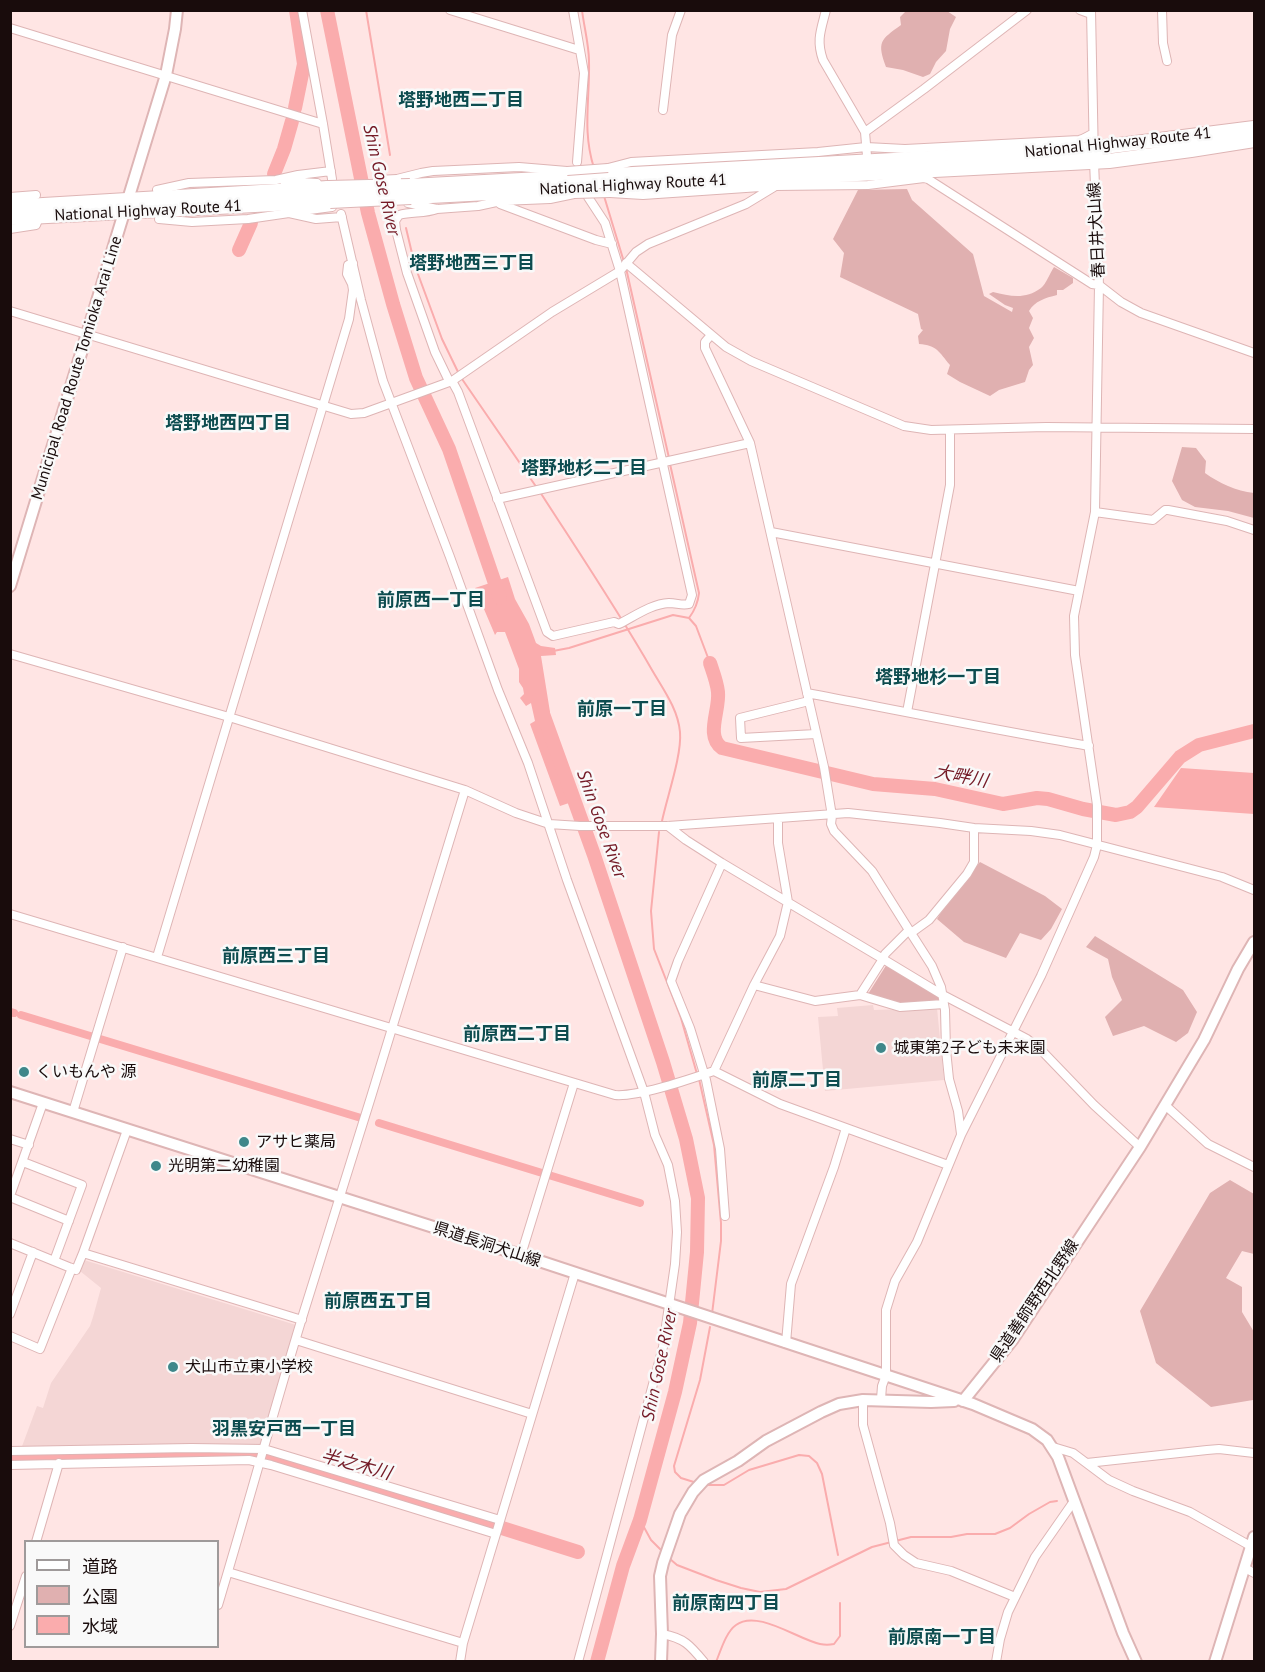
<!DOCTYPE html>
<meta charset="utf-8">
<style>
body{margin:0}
#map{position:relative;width:1265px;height:1672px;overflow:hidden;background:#ffe5e4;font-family:"PT Sans","Noto Sans JP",sans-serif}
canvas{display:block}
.frame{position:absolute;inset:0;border:12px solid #190c0c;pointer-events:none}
.legend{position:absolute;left:24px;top:1540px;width:195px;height:108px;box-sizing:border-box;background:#f9f9f9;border:2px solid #9f9a9a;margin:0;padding:8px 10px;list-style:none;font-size:18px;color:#190c0c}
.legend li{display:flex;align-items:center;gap:12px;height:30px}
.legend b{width:30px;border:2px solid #9f9a9a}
</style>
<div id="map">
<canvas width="1265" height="1672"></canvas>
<div class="frame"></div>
<ul class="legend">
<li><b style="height:8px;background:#fff"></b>道路</li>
<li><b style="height:16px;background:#e0b0b0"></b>公園</li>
<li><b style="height:16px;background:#faacad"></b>水域</li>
</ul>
</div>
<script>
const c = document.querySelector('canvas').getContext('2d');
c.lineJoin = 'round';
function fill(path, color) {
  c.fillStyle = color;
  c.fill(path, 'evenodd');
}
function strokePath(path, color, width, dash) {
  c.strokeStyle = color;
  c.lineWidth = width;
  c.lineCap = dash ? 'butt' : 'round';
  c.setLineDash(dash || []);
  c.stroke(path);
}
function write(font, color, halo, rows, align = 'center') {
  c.font = font + ' "PT Sans","Noto Sans JP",sans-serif';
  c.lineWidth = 5;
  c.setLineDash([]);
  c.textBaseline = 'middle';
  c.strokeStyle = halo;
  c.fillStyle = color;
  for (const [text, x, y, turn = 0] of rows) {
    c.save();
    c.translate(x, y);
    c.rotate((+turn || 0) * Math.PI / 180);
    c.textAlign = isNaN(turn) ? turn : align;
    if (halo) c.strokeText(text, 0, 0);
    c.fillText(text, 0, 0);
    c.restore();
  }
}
const built = new Path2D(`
 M873,1005L874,1010L937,1008L944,1080L825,1091L818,1017L838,1016L837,1008Z
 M84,1260L296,1325L297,1327L261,1444L21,1449L37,1406L43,1408L51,1383L90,1326L93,1317L101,1288L80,1271Z`);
const green = new Path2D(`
 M906,11H947L956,17L950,29L946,51L936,62L930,74L923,77L903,70L886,67C877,42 880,40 901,25L900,17Z
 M907,189L912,200L973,254L984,296L1012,312L1013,308L1005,305L989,294L993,292C1010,296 1025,300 1041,288C1046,284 1050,273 1054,267L1073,278V283L1063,290H1057V295C1045,298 1035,301 1029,311L1033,318L1029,328L1034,338L1029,347L1033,365L1029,370L1025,382L999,390L990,396L960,382L947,374L950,365C939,352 937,345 919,344L918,336L923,330L921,329L918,314L840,277L844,253L833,239L858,190Z
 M1182,447L1196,448L1206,461L1205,473C1219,483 1236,491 1254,493V518L1228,511L1195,507L1182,500L1172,481Z
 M980,862L1045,896L1062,909L1051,929L1041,940L1020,933L1006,958L964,942L937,919L953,893Z
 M1095,936L1183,990L1197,1012L1188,1033L1176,1042L1144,1026L1113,1036L1105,1017L1122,1000L1112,977L1108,959L1086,947Z
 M887,964L939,995L940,1002L897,1003L868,994Z
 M1230,1180L1254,1194V1254L1242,1251L1226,1278L1242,1287V1312L1254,1332V1395L1253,1400L1211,1407L1156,1363L1140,1311L1210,1193Z`);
const water = new Path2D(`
 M508,577L515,599L529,624L536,643L541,646L555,648L556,655L541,656L550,712L542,720L550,746L559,764L569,803L560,806L530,724L535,721L531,703L526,706L520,698L524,694L523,688L519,682V669L505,632H497L495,635L475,588Z
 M1181,768L1254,773V814L1154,807Z`);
const stream = new Path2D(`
 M366,10L390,155
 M582,10C584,27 589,45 589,61C590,99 582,131 594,168
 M604,196L624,262
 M406,228L415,266L442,339L459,374
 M626,268L669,458
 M462,379L537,488
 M670,464L699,593C698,603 695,610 689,618
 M540,492C578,551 617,609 652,670C663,689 678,709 680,732C682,755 667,797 662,821
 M553,651L569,648L673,615L689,618L696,626L710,663
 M659,832L651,911L654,949L681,1018L697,1074
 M699,1079L714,1145L721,1223V1241L712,1314
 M697,1483L681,1478L675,1472L674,1466L700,1380L710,1327
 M705,1485H724L749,1470L799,1455L809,1456L817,1463L822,1474L838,1555
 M640,1520L651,1540L664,1553
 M670,1559L677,1565L716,1580L741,1588L760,1592L786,1589L872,1547L911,1537H951L967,1534H995L1010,1528L1029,1514L1050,1502L1057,1501
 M716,1662C721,1650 726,1632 736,1625C757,1609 797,1639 820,1644C825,1645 829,1645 834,1644L840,1636V1603`);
const canal = new Path2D(`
 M10,1012L14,1013
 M21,1015L361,1118
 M379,1123L640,1203`);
const river = new Path2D(`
 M327,10L368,213L393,304L416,378L449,449L500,598
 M295,108L304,64L296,10
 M274,174L284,149L292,121
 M239,250L251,223
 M710,663C713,672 717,682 718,692C720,710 705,736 722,748L873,784L935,789L1003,804L1037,798L1048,799L1083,809L1116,815L1130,812L1137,807L1180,757L1199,745L1254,731
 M538,700L594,855L663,1062L686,1139L698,1198L697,1252L690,1323L675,1392L640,1520L623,1566L597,1662
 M10,1457L249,1454L273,1459L388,1492L578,1552`);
const street = new Path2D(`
 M302,10L323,124L332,179
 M450,10L579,50
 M573,10L584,73L577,162
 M826,10C821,30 816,40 823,60L865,132L867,156
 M1080,10L1091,14
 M1091,10L1094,161L1099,285L1121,302L1141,313L1254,353
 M1162,10L1163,43L1167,61
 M10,28L323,124
 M663,110L672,35L681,10
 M865,132L924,89L1027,10
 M608,168L631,162L818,152L866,147L905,149L1079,140C1085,139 1088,135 1093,134
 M397,179L421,173L433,171L519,167L567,171
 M284,181L317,183
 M157,190L189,183L276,180L298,175L331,171
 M610,193L643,195L775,186L868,185L924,178L928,179L1092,284L1099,285L1095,512L1074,616L1075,655L1097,805V845L1094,857L1041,976L961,1135L917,1242L895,1281L886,1310V1375L882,1386L881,1399
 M10,197L36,195
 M408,203L437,209L478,206L501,201L550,199L574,194
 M500,204L596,240L612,244
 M437,209C424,214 412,211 399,215L395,221L396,230L407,273L435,352L449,381
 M294,212L332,207
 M341,214L361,300L383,381L450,557L498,690L528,763L567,880L644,1092L655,1135L668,1165L675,1201L677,1232L675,1264L663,1347L578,1662
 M159,219L192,222L248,219L289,213L316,219L342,217
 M10,229L36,225L39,217
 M626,263L726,347L751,361L904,426L931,430L1046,427L1254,429
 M10,311L351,414L364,413L452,381L552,312L620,271L636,252L648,244L746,204L774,187
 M711,335L705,342V348L750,443L824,767L832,816L831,824L834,831L872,871L909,930L885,954L883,959L860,995
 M452,381L458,392L547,632L553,636L614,622L619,624C635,616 651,604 669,603C677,603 682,606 689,604L692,595L620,271L605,223L588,197
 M497,499L750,443
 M1095,512L1153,520L1165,510H1168L1227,521L1254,530
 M771,532L1079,591
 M10,654L229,717L465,790L516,813L549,824L580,826H668L848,813L940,823L974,828L1031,831L1060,835L1222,877L1254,890
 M807,693C901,711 995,730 1089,746
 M809,701L740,718L741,738L816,734
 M907,712L950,485V430
 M668,826L686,840L722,863L883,959L941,994L1027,1039L1043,1052L1094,1105L1140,1147
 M722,863L678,961L671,981L690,1028L706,1080L720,1149L725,1216
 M10,914L615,1095C639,1097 690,1079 714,1071L780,1104L948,1165
 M909,930L932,966L941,987L945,1010L946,1050L949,1079L958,1111L961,1134
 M911,933L929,920L967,874L974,862V828
 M157,957L349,319L353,290L352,284L347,274L348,265L353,263
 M754,985L815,1001L860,995L900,1007L944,1004
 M714,1071L754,985L780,936L788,902L778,843V819
 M1165,1105L1208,1144L1254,1167
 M73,1112L123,947
 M10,1139L29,1145
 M23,1162L82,1185L54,1261
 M10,1196L43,1103
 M10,1197L69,1221
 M10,1243L76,1270L83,1253L302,1320
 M83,1253L127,1130
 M521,1255L574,1083
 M10,1314L33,1252
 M10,1336L40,1349L72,1268
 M296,1340L532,1414
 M786,1343L791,1284L834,1167L846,1128
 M863,1400V1425L890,1523L894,1545L904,1555L916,1563L951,1571L1015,1597
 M1053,1447L1073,1453L1109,1480L1133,1491L1190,1512L1254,1548
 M10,1451L191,1448L264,1449L500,1520
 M1087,1463L1207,1450L1219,1449L1254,1453
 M10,1465L249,1460L271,1465L376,1497L496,1534
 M36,1542L59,1463
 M1245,1568L1254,1573
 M228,1572L463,1643
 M218,1605C247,1509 273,1413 302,1318C357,1142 412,967 465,790
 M10,1626L26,1576
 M662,1634C684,1638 690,1645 704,1662
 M460,1662L463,1643L575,1273
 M996,1662L1000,1639L1008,1612L1035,1557L1074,1501`);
const secondary = new Path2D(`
 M10,586L166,75L175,29L177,10
 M10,1092L521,1255L973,1404L1032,1429L1047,1440L1058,1457L1123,1633L1136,1662
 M963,1401L1013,1339L1140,1147L1204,1040L1238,969L1254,942
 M661,1662L662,1634L660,1576L663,1563L680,1514L693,1492L704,1480L738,1461L766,1441L821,1412L839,1404L863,1400L931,1402L954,1401
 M1215,1662L1254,1537`);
const highway = new Path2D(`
 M410,186L1080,150L1254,128
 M411,197L1109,161L1191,150L1254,140
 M10,207L328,188
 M10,218L330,201`);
const streetBridge = new Path2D(`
 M567,171L608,168
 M377,180L397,179
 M574,194L610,193`);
const highwayBridge = new Path2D(`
 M328,188L410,186
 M330,201L411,197`);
const markers = [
 [881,1048,6,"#3f878a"],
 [24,1072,6,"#3f878a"],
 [244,1142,6,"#3f878a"],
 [156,1166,6,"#3f878a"],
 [173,1367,6,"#3f878a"]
];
const streetNames = [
 ["National Highway Route 41",1118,143,-6],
 ["National Highway Route 41",633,185,-3],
 ["National Highway Route 41",148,211,-3],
 ["春日井犬山線",1097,230,-93],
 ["Municipal Road Route Tomioka Arai Line",77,368,-73],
 ["県道長洞犬山線",487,1245,18],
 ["県道善師野西北野線",1035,1301,-56]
];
const poiNames = [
 ["城東第2子ども未来園",893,1048],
 ["くいもんや 源",36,1072],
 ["アサヒ薬局",256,1142],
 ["光明第二幼稚園",168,1166],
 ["犬山市立東小学校",185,1367]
];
const neighbourhoodNames = [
 ["塔野地西二丁目",461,101],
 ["塔野地西三丁目",472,264],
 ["塔野地西四丁目",228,424],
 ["塔野地杉二丁目",584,469],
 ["前原西一丁目",431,601],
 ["塔野地杉一丁目",938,678],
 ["前原一丁目",622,710],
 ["前原西三丁目",276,957],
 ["前原西二丁目",517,1035],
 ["前原二丁目",797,1081],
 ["前原西五丁目",378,1302],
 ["羽黒安戸西一丁目",284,1430],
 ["前原南四丁目",726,1604],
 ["前原南一丁目",942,1638]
];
const waterNames = [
 ["Shin Gose River",381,180,77],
 ["大畔川",961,777,11],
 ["Shin Gose River",601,824,70],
 ["Shin Gose River",660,1365,-78],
 ["半之木川",356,1465,15]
];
fill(built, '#f4d6d5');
fill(green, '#e0b0b0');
fill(water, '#faacad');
strokePath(stream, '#faacad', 2);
strokePath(canal, '#faacad', 8);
strokePath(river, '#faacad', 14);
strokePath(street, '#deb5b5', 10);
strokePath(secondary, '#deb5b5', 14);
strokePath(highway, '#deb5b5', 16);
strokePath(street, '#fff', 8);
strokePath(secondary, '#fff', 10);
strokePath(highway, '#fff', 14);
strokePath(streetBridge, '#deb5b5', 10, []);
strokePath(highwayBridge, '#deb5b5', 16, []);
strokePath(streetBridge, '#fff', 8);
strokePath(highwayBridge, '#fff', 14);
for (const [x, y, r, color] of markers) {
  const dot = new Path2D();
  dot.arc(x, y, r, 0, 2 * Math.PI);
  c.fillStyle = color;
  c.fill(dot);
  strokePath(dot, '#f9f9f9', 2);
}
write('16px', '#190c0c', '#f9f9f9', streetNames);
write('16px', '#190c0c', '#f9f9f9', poiNames, 'left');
write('bold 18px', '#0d4c4f', '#f9f9f9', neighbourhoodNames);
write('italic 18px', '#741a26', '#f9f9f9', waterNames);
</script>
